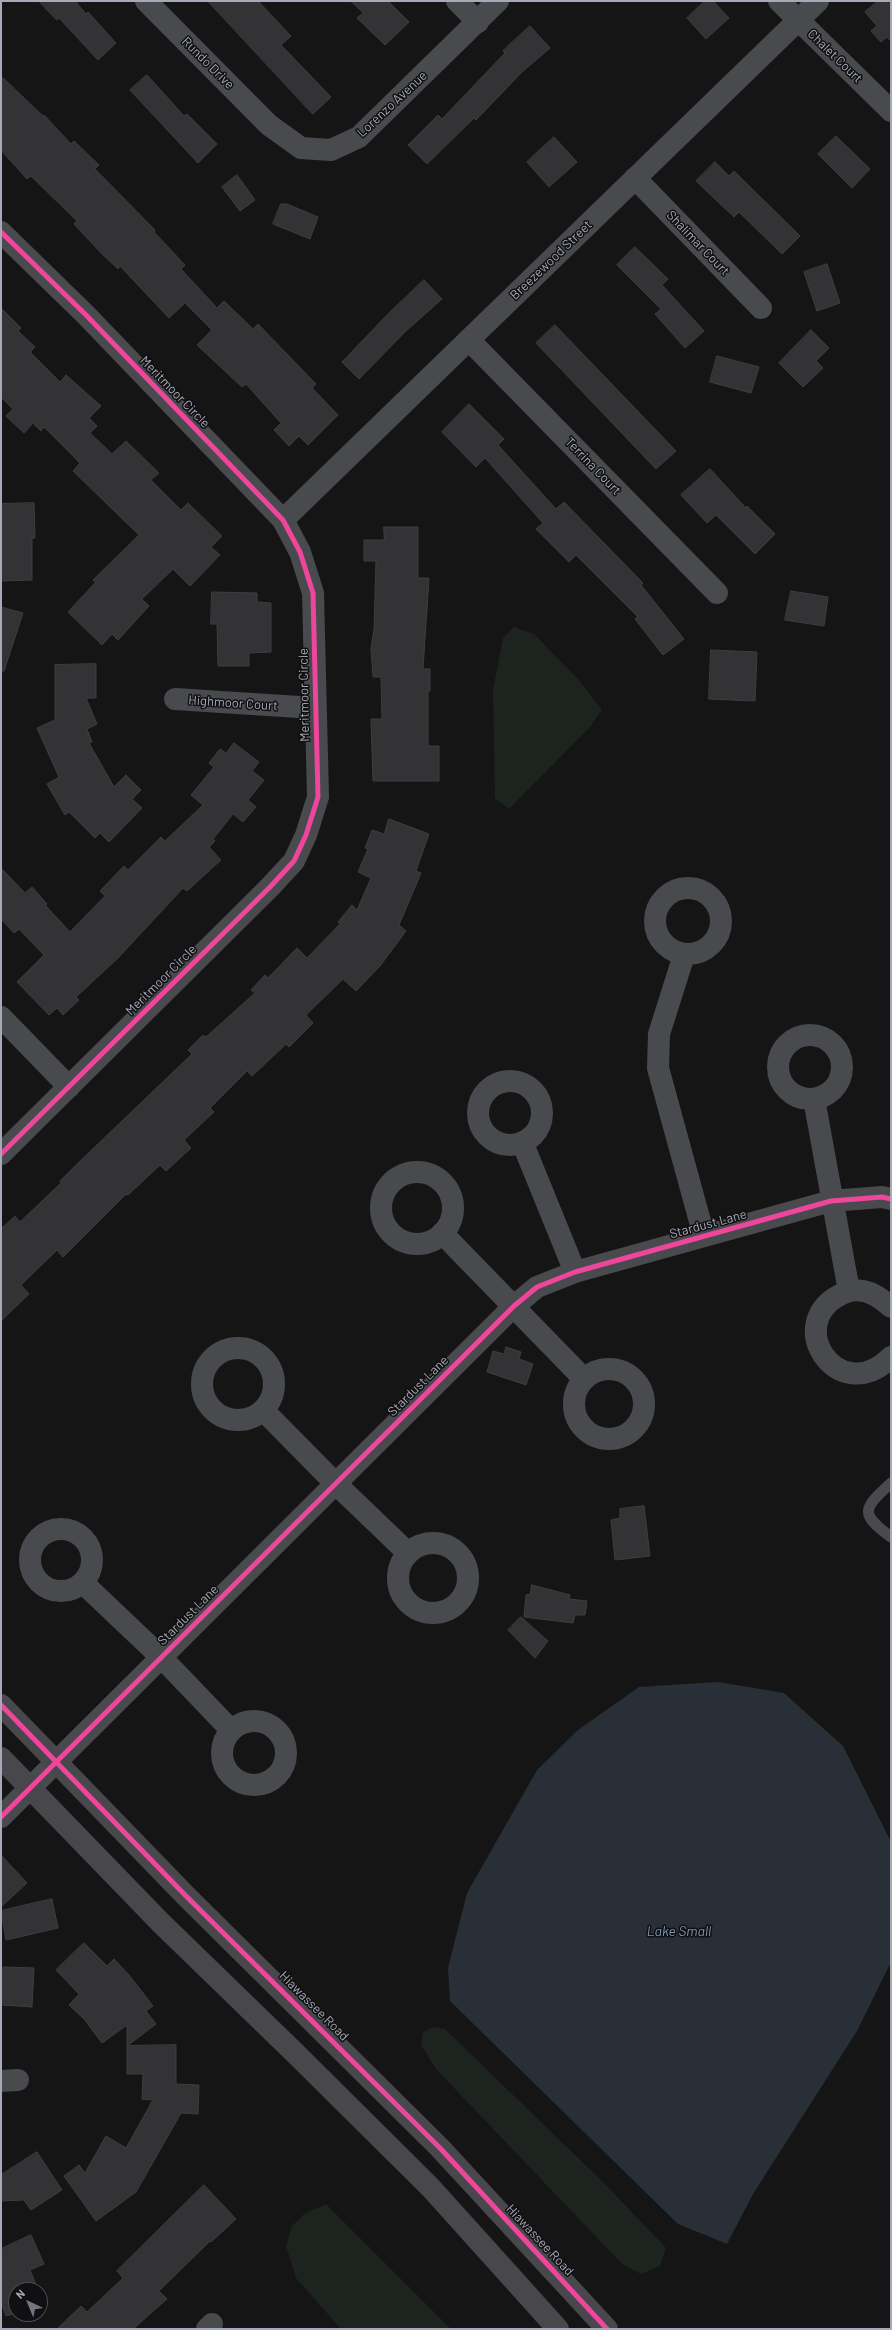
<!DOCTYPE html>
<style>
body{margin:0}
#map{position:relative;width:892px;height:2330px;overflow:hidden;background:#151515;font-family:Barlow,sans-serif}
canvas{display:block}
.frame{position:absolute;inset:0;border:2px solid #a6aab7;pointer-events:none}
.north{position:absolute;left:8px;top:2282px;width:40px;height:40px;box-sizing:border-box;background:#100f11;border:1px solid #4c4d53;border-radius:50%;rotate:316deg;font-size:11px;font-weight:700;line-height:16px;text-align:center;color:#a6aab7}
.north::after{content:'';display:block;margin:auto;width:14px;height:18px;background:#73767e;clip-path:polygon(50% 0,100% 100%,50% 72%,0 100%)}
</style>
<div id="map">
<canvas width="892" height="2330"></canvas>
<div class="frame"></div>
<div class="north">N</div>
</div>
<script>
const c = document.querySelector('canvas').getContext('2d');
c.lineJoin = 'round';
function fill(path, color) {
  c.fillStyle = color;
  c.fill(path, 'evenodd');
}
function strokePath(path, color, width, dash) {
  c.strokeStyle = color;
  c.lineWidth = width;
  c.lineCap = dash ? 'butt' : 'round';
  c.setLineDash(dash || []);
  c.stroke(path);
}
function write(font, color, halo, rows, align = 'center') {
  c.font = font + ' Barlow,sans-serif';
  c.lineWidth = 3;
  c.setLineDash([]);
  c.textBaseline = 'middle';
  c.strokeStyle = halo;
  c.fillStyle = color;
  for (const [text, x, y, turn = 0] of rows) {
    c.save();
    c.translate(x, y);
    c.rotate((+turn || 0) * Math.PI / 180);
    c.textAlign = isNaN(turn) ? turn : align;
    if (halo) c.strokeText(text, 0, 0);
    c.fillText(text, 0, 0);
    c.restore();
  }
}
const green = new Path2D(`
 M514,627L534,634L578,679L602,710L590,727L509,809L495,798L493,690L503,638Z
 M434,2027L445,2029L604,2183L666,2248L660,2266L641,2274L622,2264L436,2069L421,2045L423,2032Z
 M326,2204L451,2329H341L296,2278L286,2246L292,2226L304,2214Z`);
const water = new Path2D(`
 M718,1682L784,1693L843,1746L891,1842V1962L857,2031L753,2194L727,2244L678,2224L450,2001L448,1968L467,1893L537,1770L578,1730L639,1687Z`);
const building = new Path2D(`
 M39,1H77L76,2L86,14L88,12L116,43L98,60L59,18L57,20Z
 M208,1H258L291,36L281,45L331,97L313,114Z
 M351,1H388L409,22L385,45L357,18L363,13Z
 M705,1H713L729,18L706,39L687,18Z
 M878,1H891V41L887,37L881,42L871,31L877,26L865,12Z
 M530,26L550,48L522,72L476,120L474,118L427,164L408,145L438,115L442,119L505,53L503,51Z
 M147,75L184,116L187,114L217,144L198,163L130,90Z
 M1,76L43,116L44,115L71,144L74,141L99,165L95,169L155,230L154,232L185,265L181,269L217,308L224,301L253,329L258,324L316,384L312,388L338,415L308,445L299,436L289,446L274,430L281,423L246,384L242,387L197,345L212,330L185,303L169,318L120,266L118,269L101,253L74,224L77,221L31,176L27,179L1,150Z
 M836,136L870,169L852,188L818,154Z
 M554,137L577,162L549,187L527,162Z
 M715,162L729,176L734,171L800,236L782,254L739,212L734,217L696,181Z
 M237,175L255,200L240,211L222,187Z
 M281,204H287L318,217L310,239L273,224Z
 M635,247L668,279L662,285L704,331L685,348L655,314L661,309L617,265Z
 M827,264L840,303L817,311L804,272Z
 M424,280L442,299L406,331L359,379L342,362L389,313Z
 M1,308L21,328L18,331L35,347L30,352L60,382L66,375L101,406L89,418L97,426L90,433L112,454L126,441L159,473L151,480L181,510L188,503L222,536L211,547L220,555L190,586L173,569L142,599L149,606L118,640L112,634L102,645L68,612L96,582L93,580L139,535L73,471L80,463L44,427L41,431L33,423L24,433L6,416L13,409L1,397Z
 M555,325L676,451L656,469L536,343Z
 M811,330L829,348L816,361L823,368L803,387L779,363Z
 M717,356L759,367L751,393L710,382Z
 M469,404L504,439L498,445L556,509L564,502L643,583L641,585L684,639L663,655L635,619L638,617L576,555L569,562L536,529L543,523L485,458L476,467L442,432Z
 M710,469L746,508L747,506L775,534L755,554L716,515L707,523L681,495Z
 M34,503L35,538H32V580L1,581V504Z
 M384,527H418V578H429L423,669H430V691H428V746H439V781H373L371,719H382L381,677H373L371,649L374,629L376,561H364V540H384Z
 M791,591L828,597L824,626L785,620Z
 M212,592L257,593V602L271,603V652L249,653V666H218L217,624H211Z
 M1,607L23,613L4,671H1Z
 M711,650L757,652L755,701L709,699Z
 M96,664V698H86L97,724L87,729L92,742L89,743L114,787L126,775L141,790L132,799L142,808L109,842L100,833L95,838L69,812L65,815L47,784L59,777L37,728L55,720V665Z
 M234,743L259,762L252,771L264,780L248,800L256,807L243,822L233,814L213,839L215,841L209,847L221,860L187,891L183,888L118,958L76,997L79,1000L63,1015L57,1008L49,1015L17,982L44,955L19,929L14,933L1,919V868L25,893L32,887L47,904L45,905L70,932L105,896L100,891L124,866L128,870L161,837L165,841L203,805L191,795L214,767L209,763L220,749L226,753Z
 M389,819L429,834L416,871L421,873L399,925L406,931L380,966L356,991L343,979L306,1015L313,1023L289,1047L286,1044L252,1076L247,1071L210,1108L214,1112L184,1140L191,1148L166,1171L160,1165L128,1195L126,1194L63,1257L57,1250L21,1285L29,1294L1,1321V1229L15,1216L20,1222L61,1183L60,1181L76,1165L192,1054L188,1050L203,1035L206,1037L255,993L251,990L265,975L268,978L297,948L307,958L340,924L338,922L352,905L357,910L371,878L358,872L368,849L365,848L372,830L384,834Z
 M506,1347L521,1352L519,1359L533,1364L526,1385L487,1372L493,1351L504,1354Z
 M644,1506L650,1556L615,1560L611,1520L620,1518V1509Z
 M532,1585L570,1595L569,1599L587,1601L585,1615H575L573,1623L524,1617L526,1595L530,1594Z
 M521,1617L548,1641L535,1658L508,1630Z
 M1,1855L27,1883L1,1907Z
 M52,1899L58,1928L6,1940L1,1911Z
 M84,1943L107,1966L114,1959L129,1975L153,2006L146,2011L156,2024L127,2046V2025L102,2043L84,2019L69,2005L79,1994L56,1970Z
 M5,1967L34,1968L32,2007L1,2005V1968Z
 M176,2045V2084L199,2085L198,2114L181,2113L136,2192L96,2221L64,2176L79,2165L85,2173L106,2136L126,2148L153,2100L142,2099L143,2074H127V2046Z
 M37,2152L62,2190L31,2210L24,2200L1,2201V2175Z
 M204,2185L236,2219L211,2242L210,2241L159,2291L167,2299L133,2329H57L81,2306L87,2312L123,2278L117,2271Z
 M31,2235L44,2264L30,2270L38,2290H16V2313L6,2316L1,2302V2249Z`);
const lane = new Path2D(`
 M891,1483C864,1508 858,1513 891,1537`);
const street = new Path2D(`
 M146,1L269,125L301,148L331,150L359,137L498,1
 M457,1L478,22
 M779,1L891,111
 M635,178L761,308
 M1,232L86,315L283,520L300,552L313,593L318,797L306,835L294,861L270,887L1,1154
 M469,340L717,593
 M283,520L818,1
 M175,699L314,708
 M655 921a33 33 0 1 1 66 0a33 33 0 1 1-66 0Z
 M684,955L659,1034L658,1068L704,1236
 M1,1017L69,1087
 M778 1067a32 32 0 1 1 64 0a32 32 0 1 1-64 0Z
 M478 1113a32 32 0 1 1 64 0a32 32 0 1 1-64 0Z
 M814,1099L849,1291
 M523,1144L575,1272
 M381 1208a36 36 0 1 1 72 0a36 36 0 1 1-72 0Z
 M442,1233L584,1379
 M891,1307C878,1295 862,1285 844,1293C780,1321 838,1410 891,1357
 M202 1384a36 36 0 1 1 72 0a36 36 0 1 1-72 0Z
 M574 1404a35 35 0 1 1 70 0a35 35 0 1 1-70 0Z
 M263,1410L335,1483L408,1553
 M30 1560a31 31 0 1 1 62 0a31 31 0 1 1-62 0Z
 M398 1578a35 35 0 1 1 70 0a35 35 0 1 1-70 0Z
 M83,1583L161,1657L231,1730
 M222 1753a32 32 0 1 1 64 0a32 32 0 1 1-64 0Z
 M1,1817L514,1306L537,1287L575,1272L831,1201L882,1197L891,1199
 M1,2081L18,2080
 M207,2329L212,2324`);
const secondary = new Path2D(`
 M1,1705L186,1896L440,2148L607,2329
 M1,1758L161,1923L296,2054L431,2188L558,2329`);
const cycleway = new Path2D(`
 M1,232L86,315L283,520L300,552L313,593L318,797L306,835L294,861L270,887L1,1154
 M1,1705L186,1896L440,2148L607,2329
 M1,1817L514,1306L537,1287L575,1272L831,1201L882,1197L891,1199`);
const streetNames = [
 ["Chalet Court",835,56,44],
 ["Rundo Drive",208,63,45],
 ["Lorenzo Avenue",392,104,-43],
 ["Shalimar Court",698,243,46],
 ["Breezewood Street",551,260,-44],
 ["Meritmoor Circle",175,392,46],
 ["Terrina Court",593,466,46],
 ["Meritmoor Circle",304,695,-91],
 ["Highmoor Court",233,703,4],
 ["Meritmoor Circle",161,980,-45],
 ["Stardust Lane",708,1224,-15],
 ["Stardust Lane",418,1386,-45],
 ["Stardust Lane",188,1615,-45],
 ["Hiawassee Road",314,2006,45],
 ["Hiawassee Road",540,2240,47]
];
const waterNames = [
 ["Lake Small",679,1931]
];
fill(green, '#1d241f');
fill(water, '#282f37');
fill(building, '#333335');
strokePath(building, '#3e3e41', 1);
strokePath(lane, '#494a4e', 11);
strokePath(street, '#494a4e', 22);
strokePath(secondary, '#48484c', 22);
strokePath(cycleway, '#ed469a', 5);
write('13px', '#a6aab7', '#100f11', streetNames);
write('italic 14px', '#7d95b2', '#100f11', waterNames);
</script>
